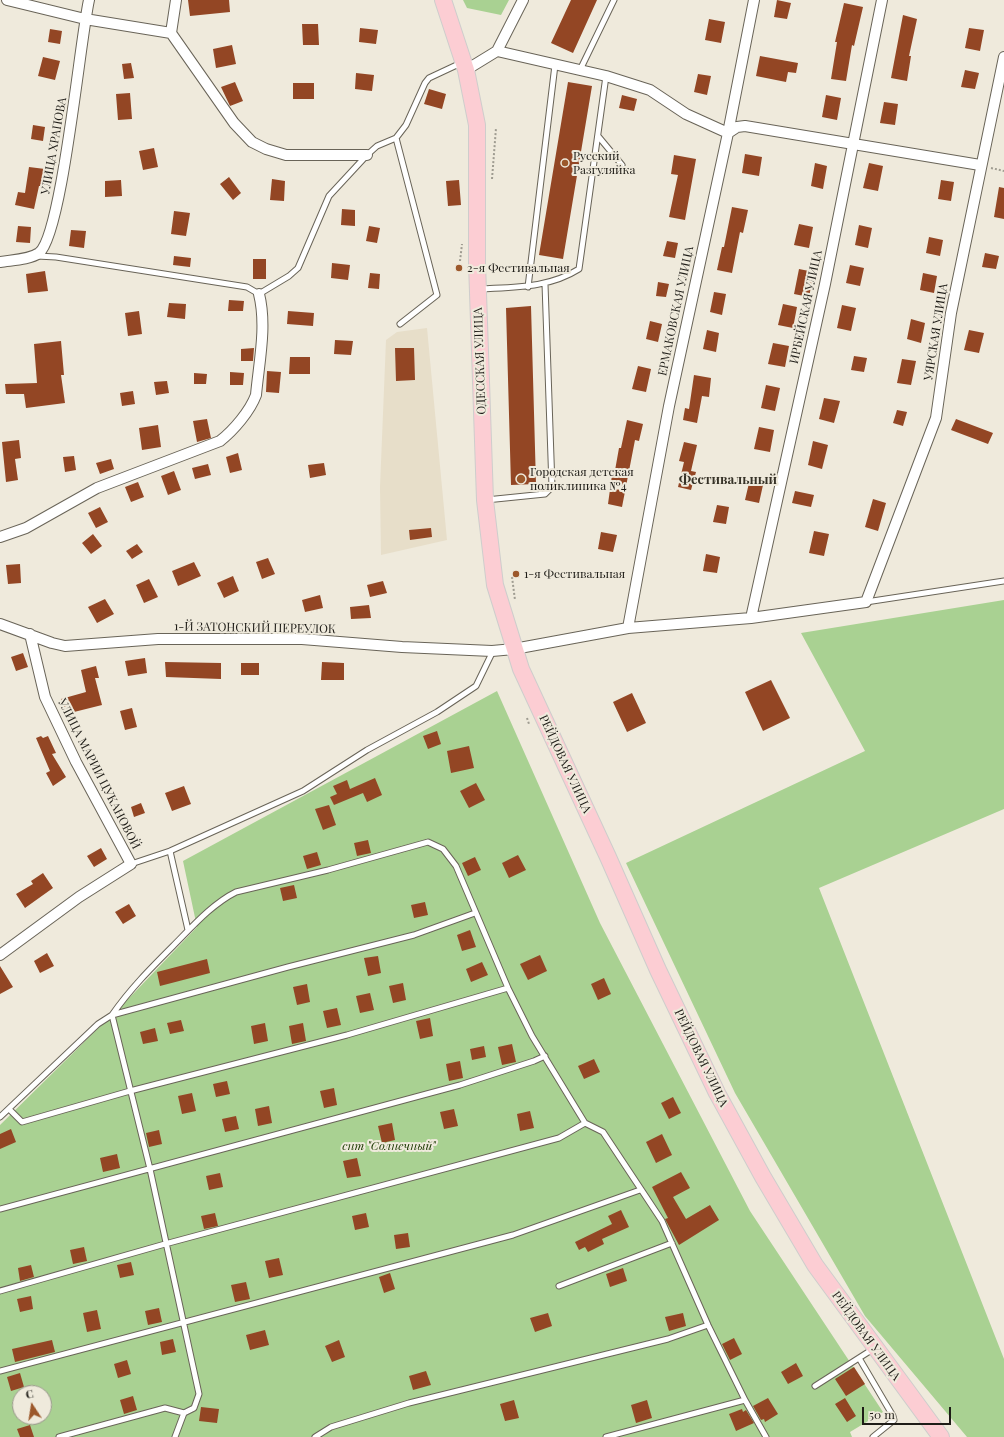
<!DOCTYPE html>
<meta charset="utf-8">
<style>
body{margin:0}
#map{position:relative;width:1004px;height:1437px;overflow:hidden;background:#efeadc;font-family:"Playfair Display",serif}
canvas{display:block}
.north{position:absolute;left:12px;top:1385px;width:40px;height:40px;box-sizing:border-box;background:#efeadc;border:1px solid #9b988d;border-radius:50%;rotate:348deg;font-size:11px;font-weight:700;line-height:16px;text-align:center;color:#1e1c17}
.north::after{content:'';display:block;margin:auto;width:14px;height:18px;background:#9c582b;clip-path:polygon(50% 0,100% 100%,50% 72%,0 100%)}
.scale{position:absolute;left:862px;top:1407px;width:89px;height:18px;box-sizing:border-box;border:2px solid #1e1c17;border-top:0;padding-left:5px;font-size:12px;line-height:14px;white-space:nowrap;color:#1e1c17;-webkit-text-stroke:3px #efeadc;paint-order:stroke}
</style>
<div id="map">
<canvas width="1004" height="1437"></canvas>
<div class="north">С</div>
<div class="scale">50 m</div>
</div>
<script>
const c = document.querySelector('canvas').getContext('2d');
c.lineJoin = 'round';
function fill(path, color) {
  c.fillStyle = color;
  c.fill(path, 'evenodd');
}
function strokePath(path, color, width, dash) {
  c.strokeStyle = color;
  c.lineWidth = width;
  c.lineCap = dash ? 'butt' : 'round';
  c.setLineDash(dash || []);
  c.stroke(path);
}
function write(font, color, halo, rows, align = 'center') {
  c.font = font + ' "Playfair Display",serif';
  c.lineWidth = 4;
  c.setLineDash([]);
  c.textBaseline = 'middle';
  c.strokeStyle = halo;
  c.fillStyle = color;
  for (const [text, x, y, turn = 0] of rows) {
    c.save();
    c.translate(x, y);
    c.rotate((+turn || 0) * Math.PI / 180);
    c.textAlign = isNaN(turn) ? turn : align;
    if (halo) c.strokeText(text, 0, 0);
    c.fillText(text, 0, 0);
    c.restore();
  }
}
const built = new Path2D(`
 M427,328L447,540L381,555L380,487L386,340L397,332Z`);
const green = new Path2D(`
 M463,0H509L501,15L467,8Z
 M1004,600V809L819,888L1004,1359V1437H967L865,1316L735,1093L626,863L865,751L801,633Z
 M497,691L600,923L750,1211L883,1412L850,1432L852,1437H0V1125L134,993L197,927L183,861ZM20,1393H44V1417H20Z`);
const building = new Path2D(`
 M188,0H229L230,12L190,16Z
 M571,0H597L573,53L551,43Z
 M777,0L791,3L787,19L774,17Z
 M844,3L863,7L854,46L852,45L846,81L831,79L837,42H835Z
 M903,15L917,19L909,56H911L907,81L891,78Z
 M709,19L725,22L721,43L705,40Z
 M302,24H318L319,45H303Z
 M360,28L378,30L376,44L359,42Z
 M969,28L984,30L980,51L965,48Z
 M50,29L62,31L60,44L48,42Z
 M232,45L236,64L216,68L213,49Z
 M760,56L798,63L796,73L788,72L786,82L756,76Z
 M43,57L60,61L55,80L38,76Z
 M131,63L134,78L124,79L122,64Z
 M965,70L979,73L975,89L961,87Z
 M356,73L374,75L372,91L355,89Z
 M698,74L711,76L707,95L694,92Z
 M235,82L243,101L230,106L221,87Z
 M568,82L592,86L563,259L539,255Z
 M293,83H314V99H293Z
 M429,89L446,94L442,109L424,104Z
 M130,93L132,119L118,120L116,94Z
 M622,95L637,99L634,111L619,108Z
 M826,95L841,98L837,120L822,117Z
 M884,102L898,104L895,125L880,123Z
 M33,125L45,127L43,141L31,139Z
 M154,148L158,167L143,170L139,151Z
 M745,154L762,157L759,176L742,173Z
 M674,155L696,159L685,220L669,217L678,175L671,174Z
 M815,163L827,166L823,189L811,186Z
 M869,163L883,166L878,191L863,188Z
 M29,167L45,169L42,186H39L34,209L15,205L18,192L25,193Z
 M229,177L241,193L233,200L220,184Z
 M272,179L285,181L284,201L270,200Z
 M121,180L122,196L105,197V181Z
 M459,180L461,205L448,206L446,181Z
 M941,180L954,182L951,201L938,199Z
 M999,187L1004,188V219L994,217Z
 M732,207L748,210L743,233L740,232L732,273L717,270L722,247H724Z
 M342,209L355,210V226L341,225Z
 M174,211L190,213L186,236L171,234Z
 M799,224L813,227L809,248L794,245Z
 M859,225L872,228L868,248L855,245Z
 M18,226L31,227L30,243L16,242Z
 M369,226L380,228L377,243L366,241Z
 M71,230L86,231L84,248L69,246Z
 M929,237L943,240L940,256L926,253Z
 M667,241L678,243L675,258L663,256Z
 M985,253L999,256L996,269L982,267Z
 M174,256L191,258L190,267L173,265Z
 M253,259H266V279H253Z
 M332,263L350,265L348,280L331,278Z
 M850,265L864,268L860,286L846,283Z
 M799,269L814,272L809,297L794,294Z
 M45,271L48,291L28,293L26,274Z
 M370,273L380,274L379,289L368,288Z
 M923,273L937,276L934,293L920,290Z
 M658,282L669,284L666,297L656,296Z
 M714,292L726,294L722,315L710,312Z
 M229,300L244,301L243,311H228Z
 M169,303L186,304L185,319L167,317Z
 M783,304L797,307L793,328L778,325Z
 M842,305L856,308L851,331L837,328Z
 M531,306L536,484L511,485L506,308Z
 M139,311L142,334L128,336L125,313Z
 M288,311L314,313L313,326L287,324Z
 M911,319L925,323L921,343L907,339Z
 M650,321L662,324L658,342L646,339Z
 M707,330L719,333L716,352L703,349Z
 M969,330L984,333L979,353L964,350Z
 M335,340L353,341L351,355L334,354Z
 M61,341L64,375H61L65,403L26,408L24,394H6L5,384L37,383L34,344Z
 M773,343L789,346L785,367L768,364Z
 M254,348L253,361H241V349Z
 M395,348H414L415,380L396,381Z
 M854,356L867,358L864,372L851,370Z
 M290,357H310V374H289Z
 M902,359L916,361L911,385L897,383Z
 M638,366L651,369L646,392L632,389Z
 M267,371L281,372L279,393L266,392Z
 M230,372L244,373L243,385H230Z
 M194,373L207,374L206,384H194Z
 M694,375L711,378L709,397L702,396L697,423L683,420L685,408L689,409Z
 M167,381L169,393L156,395L154,382Z
 M766,385L780,388L775,411L761,408Z
 M133,391L135,404L122,406L120,393Z
 M824,398L840,401L834,423L819,419Z
 M897,410L907,412L903,426L893,423Z
 M207,419L211,438L197,442L193,421Z
 M956,419L993,433L988,444L951,430Z
 M627,420L643,424L639,441L635,440L622,507L608,504L612,475L614,476L619,448H621Z
 M158,425L161,447L142,450L139,428Z
 M759,427L774,430L770,452L754,449Z
 M19,440L21,458L15,459L18,480L6,482L2,442Z
 M813,441L828,445L822,469L808,465Z
 M684,442L697,445L691,471L696,472L691,490L678,487L684,462L679,461Z
 M238,453L242,470L230,473L226,457Z
 M74,456L76,470L65,472L63,457Z
 M111,459L114,469L100,474L96,463Z
 M324,463L326,475L310,478L308,465Z
 M208,464L211,475L195,479L192,468Z
 M174,471L181,490L168,495L161,476Z
 M138,482L144,497L131,502L125,487Z
 M749,483L763,485L759,503L745,500Z
 M795,491L814,495L811,507L792,503Z
 M873,499L886,503L878,531L865,527Z
 M717,505L729,507L726,524L713,522Z
 M100,507L108,522L96,528L88,513Z
 M431,528L432,537L410,540L409,530Z
 M814,531L829,534L824,556L809,553Z
 M601,532L617,535L613,552L598,549Z
 M93,534L102,546L91,554L82,543Z
 M137,544L143,552L132,559L126,551Z
 M706,554L720,557L717,573L703,571Z
 M268,558L275,574L262,579L256,562Z
 M194,562L201,576L178,586L172,571Z
 M20,564L21,583L8,584L6,565Z
 M233,576L239,591L224,598L217,583Z
 M149,579L158,597L144,603L136,585Z
 M383,581L387,593L370,597L367,585Z
 M320,595L323,608L305,612L302,600Z
 M105,599L114,614L97,623L88,607Z
 M369,605L371,618L351,619L350,607Z
 M23,653L28,667L16,671L11,657Z
 M145,658L147,673L128,676L125,661Z
 M165,662L221,663V679L166,677Z
 M322,662L344,663V680H321Z
 M241,663H259V675H241Z
 M96,666L99,678H95L102,705L66,714L61,699L86,692L81,670Z
 M771,680L790,718L763,731L745,692Z
 M632,693L646,723L627,732L613,702Z
 M132,708L137,727L125,730L120,711Z
 M437,731L441,744L428,749L423,736Z
 M41,736L43,738L48,736L56,753L52,754L66,777L53,786L46,773L50,771L36,738Z
 M469,746L474,768L451,773L447,751Z
 M375,778L382,795L367,802L363,793L334,805L330,797L337,794L333,786L347,780L350,789Z
 M476,783L485,800L469,808L460,791Z
 M184,786L191,804L172,811L165,793Z
 M141,803L145,813L134,817L131,807Z
 M329,805L336,825L323,830L315,809Z
 M368,840L371,853L357,856L354,843Z
 M101,848L107,859L94,867L87,856Z
 M317,852L321,865L307,869L303,856Z
 M518,855L526,870L509,878L502,863Z
 M475,857L481,870L468,876L462,863Z
 M43,873L53,888L25,908L16,894L33,884L31,881Z
 M294,885L297,898L283,901L280,888Z
 M425,902L428,915L414,918L411,905Z
 M129,904L136,916L123,924L115,912Z
 M470,930L476,947L462,951L457,935Z
 M47,953L54,966L40,973L34,961Z
 M540,955L547,971L528,980L520,964Z
 M378,956L381,973L368,976L364,958Z
 M207,959L210,973L160,986L157,972Z
 M482,962L488,975L471,982L466,969Z
 M0,966L13,987L0,994Z
 M604,978L611,994L598,1000L591,984Z
 M403,983L406,1000L393,1003L389,986Z
 M307,984L310,1002L297,1005L293,987Z
 M370,993L374,1010L360,1013L356,996Z
 M337,1008L341,1025L327,1028L323,1011Z
 M430,1018L433,1036L420,1039L416,1021Z
 M181,1020L184,1031L170,1034L167,1023Z
 M265,1023L268,1041L254,1044L251,1026Z
 M303,1023L306,1041L292,1044L289,1026Z
 M155,1028L158,1041L143,1044L140,1032Z
 M512,1044L516,1062L502,1065L498,1047Z
 M484,1046L486,1057L472,1060L470,1049Z
 M594,1059L600,1072L584,1079L578,1066Z
 M460,1061L463,1078L449,1081L446,1064Z
 M227,1081L230,1094L216,1097L213,1084Z
 M334,1088L337,1105L324,1108L320,1091Z
 M192,1093L196,1111L182,1114L178,1096Z
 M673,1097L681,1113L669,1119L661,1103Z
 M269,1106L272,1123L258,1126L255,1109Z
 M454,1109L458,1126L444,1129L440,1112Z
 M530,1111L534,1128L520,1131L517,1114Z
 M236,1116L239,1129L225,1132L222,1119Z
 M392,1123L395,1140L382,1143L378,1126Z
 M11,1129L16,1142L0,1149V1134Z
 M159,1130L162,1144L149,1147L146,1133Z
 M662,1134L672,1155L656,1163L646,1142Z
 M117,1154L120,1168L103,1172L100,1158Z
 M357,1158L361,1176L347,1178L343,1161Z
 M681,1172L690,1188L673,1197L686,1219L710,1205L719,1220L679,1245L665,1219L668,1218L652,1187Z
 M220,1173L223,1187L209,1190L206,1176Z
 M621,1210L629,1227L602,1239L604,1244L588,1252L585,1247L579,1250L575,1242L612,1224L608,1216Z
 M215,1213L218,1226L204,1229L201,1216Z
 M366,1213L369,1227L355,1230L352,1216Z
 M408,1233L410,1247L396,1249L394,1235Z
 M84,1247L87,1261L73,1264L70,1250Z
 M279,1258L283,1275L269,1278L265,1261Z
 M131,1262L134,1275L120,1278L117,1265Z
 M31,1265L34,1277L20,1281L18,1268Z
 M623,1268L627,1281L610,1287L606,1274Z
 M390,1273L395,1289L384,1293L379,1277Z
 M246,1282L250,1299L235,1302L231,1285Z
 M31,1296L33,1309L20,1312L17,1299Z
 M159,1308L162,1322L148,1325L145,1311Z
 M97,1310L101,1329L87,1332L83,1313Z
 M548,1313L552,1326L535,1332L530,1318Z
 M683,1313L686,1326L669,1331L665,1317Z
 M265,1330L269,1345L250,1350L246,1335Z
 M734,1338L742,1354L730,1360L722,1344Z
 M173,1339L176,1352L162,1355L160,1342Z
 M52,1340L55,1352L15,1362L12,1349Z
 M339,1340L345,1357L332,1362L325,1346Z
 M127,1360L131,1374L118,1378L114,1364Z
 M796,1363L803,1376L788,1384L781,1372Z
 M854,1367L865,1384L846,1396L835,1379Z
 M426,1371L431,1385L413,1390L409,1376Z
 M20,1373L24,1387L11,1391L7,1377Z
 M133,1396L137,1410L124,1414L120,1400Z
 M768,1398L778,1414L765,1422L764,1419L761,1420L753,1406Z
 M845,1398L856,1416L847,1422L835,1404Z
 M514,1400L519,1418L505,1421L500,1404Z
 M647,1400L652,1418L636,1423L631,1405Z
 M201,1407L219,1409L217,1423L199,1421Z
 M742,1409L743,1412L746,1410L754,1423L736,1431L729,1414Z
 M30,1425L34,1437H20L17,1429Z`);
const path = new Path2D(`
 M991,168L1004,171
 M492,179L496,128
 M460,261L462,244
 M512,577L515,600
 M527,718L529,724`);
const lane = new Path2D(`
 M580,70L614,0
 M598,136L622,165
 M396,138L437,295L400,324
 M37,256L56,257L247,287L259,294L289,276L298,268L329,196L367,155L377,146L396,138L406,125L425,83L429,78L461,63
 M528,287L555,65
 M481,289C515,287 549,288 579,269L606,76
 M486,500L545,494L552,487L545,284
 M866,602L1004,581
 M170,851L188,930
 M131,864L170,851L303,791L367,750L437,712L476,686L493,651
 M9,1109L22,1122L130,1091L347,1035L508,988
 M0,1117L98,1024L112,1015L288,967L414,935L475,913
 M0,1209L460,1085L534,1061L545,1056
 M559,1286L672,1243
 M0,1291L165,1244L559,1138L585,1123
 M859,1358L893,1416L894,1420L873,1437
 M0,1371L513,1235L640,1190
 M815,1386L873,1349
 M59,1437L165,1408L184,1413
 M175,1437L184,1413L194,1408L199,1394L150,1169L112,1015C130,989 151,968 173,946C192,927 212,904 236,892L328,870L428,842L443,849L456,866L508,988L532,1036L585,1123L603,1132L662,1221L708,1325L745,1400L766,1437
 M315,1437L331,1427L409,1403L668,1339L708,1325
 M606,1437L745,1400`);
const street = new Path2D(`
 M7,0L85,19L171,33
 M176,0L171,33L234,123L252,142L266,149L286,155H367
 M497,51L606,76L650,90L686,114L728,133L737,127L745,126L980,165
 M466,70L497,51L523,0
 M0,262C11,260 29,260 39,253C62,235 80,40 89,0
 M0,537L26,528L97,488L220,441C234,430 250,411 256,395C259,362 267,326 259,294
 M751,618L825,284L882,0
 M0,624L52,643L65,646L158,639H302L402,647L492,651L514,649L628,628L751,618L866,602L936,418L951,313L1004,57
 M628,628L669,406L728,133L754,0
 M0,955L79,897L131,864L76,762L45,697L30,634`);
const primary = new Path2D(`
 M443,0L466,70L477,125V263L485,500L495,585L521,669L608,857L658,970L717,1093L763,1177L815,1265L941,1437`);
const markers = [
 [565,163,4,"#9c582b"],
 [459,268,4,"#9c582b"],
 [521,479,5,"#9c582b"],
 [516,574,4,"#9c582b"]
];
const streetNames = [
 ["УЛИЦА ХРАПОВА",54,146,-80],
 ["ИРБЕЙСКАЯ УЛИЦА",806,307,-78],
 ["ЕРМАКОВСКАЯ УЛИЦА",676,311,-78],
 ["УЯРСКАЯ УЛИЦА",936,332,-81],
 ["ОДЕССКАЯ УЛИЦА",480,361,-92],
 ["1-Й ЗАТОНСКИЙ ПЕРЕУЛОК",255,628,1],
 ["РЕЙДОВАЯ УЛИЦА",565,764,65],
 ["УЛИЦА МАРИИ ЦУКАНОВОЙ",99,774,63],
 ["РЕЙДОВАЯ УЛИЦА",701,1058,64],
 ["РЕЙДОВАЯ УЛИЦА",866,1336,54]
];
const poiNames = [
 ["Русский",573,156],
 ["Разгуляйка",573,170],
 ["2-я Фестивальная",467,268],
 ["Городская детская",530,472],
 ["поликлиника №4",530,486],
 ["1-я Фестивальная",524,574]
];
const parkNames = [
 ["снт \"Солнечный\"",389,1146]
];
const neighbourhoodNames = [
 ["Фестивальный",728,480]
];
fill(built, '#e7dec9');
fill(green, '#a9d192');
fill(building, '#934624');
strokePath(lane, '#696458', 7);
strokePath(street, '#696458', 12);
strokePath(primary, '#cecdcc', 18);
strokePath(path, '#9f9c91', 2, [2, 2]);
strokePath(lane, '#fff', 5);
strokePath(street, '#fff', 10);
strokePath(primary, '#fccdd3', 16);
for (const [x, y, r, color] of markers) {
  const dot = new Path2D();
  dot.arc(x, y, r, 0, 2 * Math.PI);
  c.fillStyle = color;
  c.fill(dot);
  strokePath(dot, '#efeadc', 1.5);
}
write('12px', '#1e1c17', '#efeadc', streetNames);
write('12px', '#1e1c17', '#efeadc', poiNames, 'left');
write('italic 12px', '#1a3801', '#efeadc', parkNames);
write('bold 13px', '#363227', '#efeadc', neighbourhoodNames);
</script>
